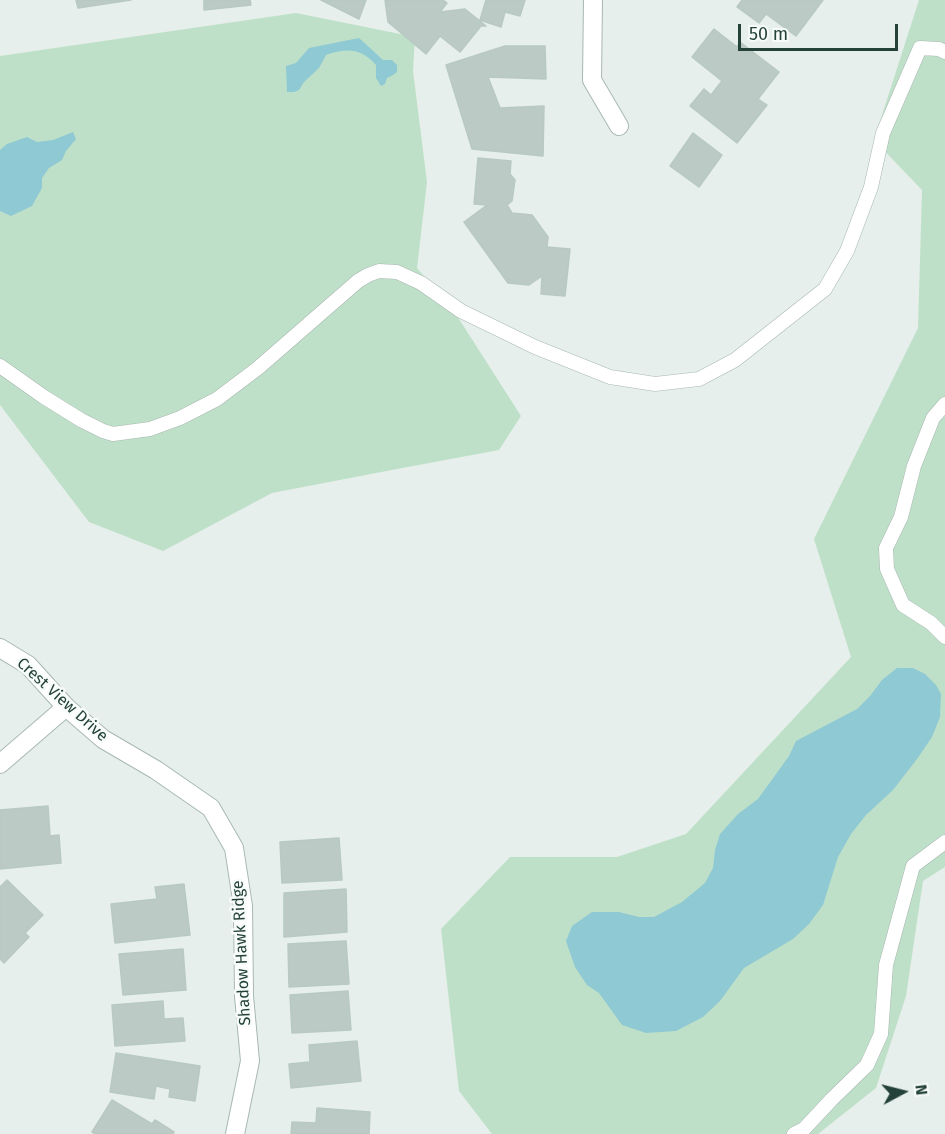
<!DOCTYPE html>
<style>
body{margin:0}
#map{position:relative;width:945px;height:1134px;overflow:hidden;background:#e6efeb;font-family:"Fira Sans",sans-serif}
canvas{display:block}
.north{position:absolute;left:873px;top:1062px;width:60px;height:60px;-webkit-text-stroke:4px #f7fbf9;paint-order:stroke;rotate:83deg;font-size:16px;font-weight:700;line-height:24px;text-align:center;color:#24423a}
.north::after{content:'';display:block;margin:auto;width:21px;height:27px;background:#24423a;clip-path:polygon(50% 0,100% 100%,50% 72%,0 100%)}
.scale{position:absolute;left:738px;top:24px;width:160px;height:27px;box-sizing:border-box;border:3px solid #24423a;border-top:0;padding-left:8px;font-size:18px;line-height:21px;white-space:nowrap;color:#24423a;-webkit-text-stroke:4px #f7fbf9;paint-order:stroke}
</style>
<div id="map">
<canvas width="945" height="1134"></canvas>
<div class="north">N</div>
<div class="scale">50 m</div>
</div>
<script>
const c = document.querySelector('canvas').getContext('2d');
c.lineJoin = 'round';
function fill(path, color) {
  c.fillStyle = color;
  c.fill(path, 'evenodd');
}
function strokePath(path, color, width, dash) {
  c.strokeStyle = color;
  c.lineWidth = width;
  c.lineCap = dash ? 'butt' : 'round';
  c.setLineDash(dash || []);
  c.stroke(path);
}
function write(font, color, halo, rows, align = 'center') {
  c.font = font + ' "Fira Sans",sans-serif';
  c.lineWidth = 5;
  c.setLineDash([]);
  c.textBaseline = 'middle';
  c.strokeStyle = halo;
  c.fillStyle = color;
  for (const [text, x, y, turn = 0] of rows) {
    c.save();
    c.translate(x, y);
    c.rotate((+turn || 0) * Math.PI / 180);
    c.textAlign = isNaN(turn) ? turn : align;
    if (halo) c.strokeText(text, 0, 0);
    c.fillText(text, 0, 0);
    c.restore();
  }
}
const green = new Path2D(`
 M919,0H945V867L923,881L906,996L876,1088L818,1134H492L459,1091L441,929L510,857H617L686,834L851,657L814,539L918,328L922,190L874,140Z
 M296,13L415,37L413,71L427,182L417,268L452,308L521,416L499,450L397,469L272,493L163,551L89,522L0,405V56Z`);
const water = new Path2D(`
 M359,38L383,60H392L397,65V72L393,75L387,78L385,84L381,86L376,78V65C361,48 346,48 326,55L319,68L304,82L299,90L294,92H287L286,66L296,63L309,48Z
 M73,132L76,139L66,151L62,160L49,168L42,178V188L32,206L11,216L0,211V150L7,144L27,137L37,142L53,140Z
 M897,668H913L925,674L936,685L941,694L940,717L932,737L917,759L893,790L866,815L851,834L838,857L823,905L809,924L793,939L744,968L720,1001L703,1017L676,1031L646,1033L622,1025L599,993L587,985L575,967L566,941L572,926L592,912H619L639,917H654L682,902L705,883L713,868L715,850L720,834L738,814L758,799L789,756L796,741L857,709L870,696L882,680Z`);
const building = new Path2D(`
 M76,0H131L78,8Z
 M204,0H250L251,5L204,10Z
 M321,0H366L359,19Z
 M385,0H443L447,3L440,12L465,9L486,26H481L460,52L440,36L426,54L388,22Z
 M486,0H525L520,16L505,12L501,27L480,20Z
 M742,0H823L796,36L766,14L759,23L737,7Z
 M714,29L737,47L740,42L779,72L758,99L767,105L737,143L690,106L704,89L711,95L722,81L692,57Z
 M505,46H545L546,79L488,77L500,108L544,106L543,156L472,149L446,65Z
 M693,133L722,155L699,187L670,166Z
 M478,158L511,161L510,174L515,180L512,201L507,205L512,213L532,215L548,237L547,247L570,249L565,296L541,294L542,276L529,285L508,283L464,222L487,205L474,204Z
 M48,806L50,836L59,835L61,863L0,869V810Z
 M339,838L342,880L282,883L280,842Z
 M7,880L43,915L25,933L29,937L4,963L0,959V887Z
 M184,884L190,935L115,943L111,904L157,899L155,887Z
 M346,889L347,932L284,937V893Z
 M346,941L349,984L289,987L288,944Z
 M183,949L186,990L123,995L119,954Z
 M348,991L351,1030L292,1033L290,995Z
 M163,1001L164,1019L183,1018L185,1041L115,1046L112,1005Z
 M357,1041L361,1081L291,1088L289,1064L310,1062L309,1045Z
 M116,1053L200,1066L195,1101L169,1097L170,1089L156,1086L154,1099L110,1092Z
 M112,1100L152,1124L155,1120L174,1132L173,1134H95L92,1132Z
 M317,1108L370,1112L369,1134H291L292,1122L316,1123Z`);
const service = new Path2D(`
 M0,366L44,397L81,420L103,431L113,434L150,429L180,418L217,399L258,368L358,281L368,275L379,271L397,272L421,283L461,311L535,347L610,377L655,384L699,379L735,360L825,289L847,251L871,187L883,133L920,48L939,49L945,52
 M945,404L933,418L914,466L901,517L886,548L887,569L903,605L931,623L945,637
 M794,1134L804,1129L832,1099L867,1065L881,1034L886,965L913,866L945,842`);
const minor = new Path2D(`
 M593,0L592,80L619,126
 M0,648L28,665L66,707L103,739L156,770L211,808L234,848L243,906L244,996L250,1061L235,1134
 M0,764L66,707`);
const streetNames = [
 ["Crest View Drive",62,700,42],
 ["Shadow Hawk Ridge",242,953,-93]
];
fill(green, '#bfe0c8');
fill(water, '#8ec9d4');
fill(building, '#bbcac4');
strokePath(building, '#b8c9c2', 1.5);
strokePath(service, '#a8b8b2', 15);
strokePath(minor, '#a8b8b2', 20);
strokePath(service, '#fff', 14);
strokePath(minor, '#fff', 18);
write('16px', '#24423a', '#f7fbf9', streetNames);
</script>
